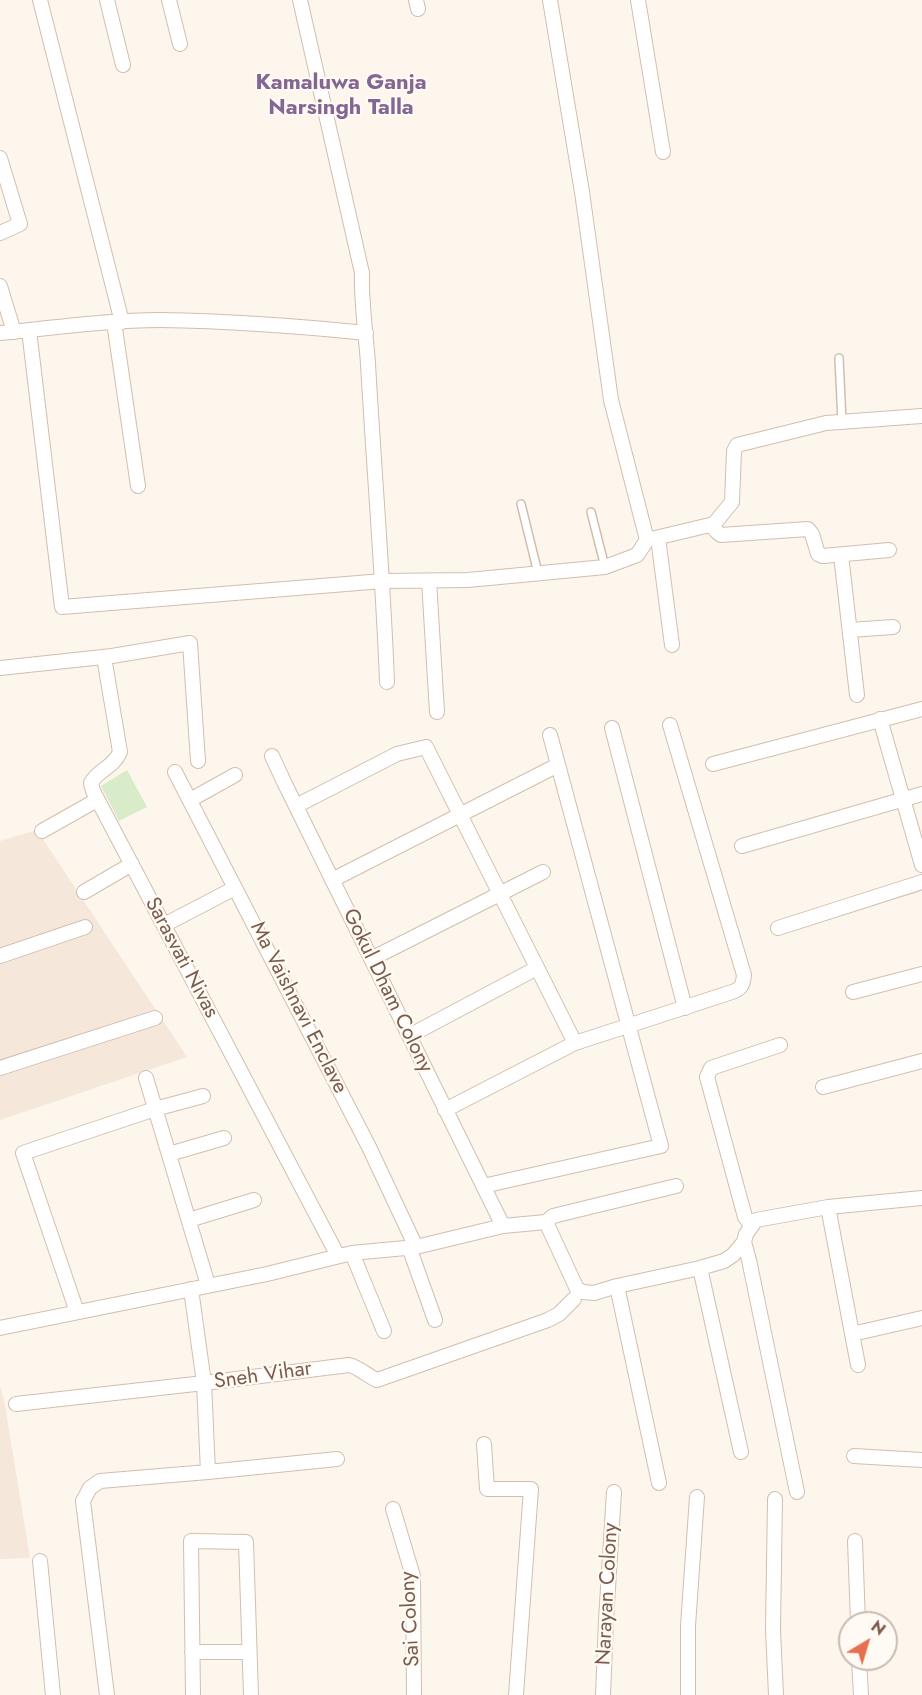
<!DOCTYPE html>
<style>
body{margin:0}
#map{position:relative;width:922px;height:1695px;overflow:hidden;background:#fdf6ec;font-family:Jost,sans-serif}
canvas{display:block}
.north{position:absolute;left:838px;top:1611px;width:60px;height:60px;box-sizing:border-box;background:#fffaf3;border:2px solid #cabbb1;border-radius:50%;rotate:38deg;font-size:16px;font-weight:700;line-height:24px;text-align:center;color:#7a5c4d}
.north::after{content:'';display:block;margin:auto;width:21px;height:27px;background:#e76f51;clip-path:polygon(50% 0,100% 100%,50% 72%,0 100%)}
</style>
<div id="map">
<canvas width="922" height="1695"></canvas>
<div class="north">N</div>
</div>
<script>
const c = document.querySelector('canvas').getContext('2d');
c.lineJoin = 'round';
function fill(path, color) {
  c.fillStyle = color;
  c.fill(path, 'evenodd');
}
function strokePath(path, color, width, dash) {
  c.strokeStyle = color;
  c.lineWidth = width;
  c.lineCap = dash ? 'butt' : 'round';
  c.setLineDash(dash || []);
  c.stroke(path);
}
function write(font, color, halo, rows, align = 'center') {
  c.font = font + ' Jost,sans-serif';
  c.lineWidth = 4.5;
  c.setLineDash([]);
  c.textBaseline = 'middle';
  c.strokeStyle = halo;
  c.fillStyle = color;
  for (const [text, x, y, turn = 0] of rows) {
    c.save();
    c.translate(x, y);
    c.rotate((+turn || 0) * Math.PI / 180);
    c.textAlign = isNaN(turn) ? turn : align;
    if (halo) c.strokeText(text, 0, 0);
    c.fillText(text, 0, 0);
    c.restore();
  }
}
const residential = new Path2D(`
 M37,830L187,1057L0,1120V841Z
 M0,1386L4,1400L30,1558L0,1559Z`);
const green = new Path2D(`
 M127,770L147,807L119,821L101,786Z`);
const lane = new Path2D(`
 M839,358L842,422
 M521,504L538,573
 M591,512L605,567`);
const street = new Path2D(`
 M40,0L122,322
 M107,0L123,65
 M169,0L180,44
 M300,0L362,273C361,303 366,333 368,364C374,470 383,576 387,682
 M416,0L418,9
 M550,0L582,192L611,400L647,540
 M638,0L663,152
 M0,158L20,224L0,233
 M0,286L14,332
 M114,322L138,486
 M29,330L62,607L383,581L468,580L605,567L637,555L647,540L714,524L732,502L734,451L737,445L826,423L922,416
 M0,333C53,328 106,320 160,320C229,321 298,326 366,333
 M712,526L717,532L721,535L808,529L812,534L818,554L823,556L889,550
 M658,538L672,645
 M841,555L857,695
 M429,581L437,712
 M850,630L893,627
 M104,657L120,752C114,767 98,770 91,783L93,791L338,1256
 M0,668L112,656L190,643L198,761
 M880,719L922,865
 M612,728L685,1008
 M272,756L284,782L503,1226
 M713,764L922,709
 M175,772L369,1147L416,1247
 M190,800L235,775
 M296,806L397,754L426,747L575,1043
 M42,831L97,800
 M742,846L922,794
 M332,880L558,765
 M84,892L132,864
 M164,925L235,888
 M778,928L922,882
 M0,956L85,927
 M371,959L543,872
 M853,992L922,974
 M409,1036L537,968
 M0,1068L155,1018
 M146,1078L208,1285
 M823,1087L922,1061
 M445,1110L575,1043L732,992C741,989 743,985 744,975L670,725
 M169,1154L224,1138
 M483,1186L661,1146L550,735
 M828,1207L858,1365
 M189,1220L254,1200
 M546,1222L553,1216L676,1186
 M751,1225L745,1217L707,1077L711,1068L780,1045
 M744,1242L749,1260L797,1492
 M409,1247L435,1320
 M352,1253L384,1331
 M700,1268L741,1452
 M617,1286L659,1483
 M77,1312L23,1153L155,1109L203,1096
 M0,1328L267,1274L352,1253L416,1247L503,1226L546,1222L577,1289L583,1292L594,1293L617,1286L700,1268L724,1261L733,1255L744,1242L746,1234L756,1220L828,1207L922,1198
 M852,1334L922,1318
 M16,1404L204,1383L191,1289
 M484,1444L487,1489H531L516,1695
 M854,1456L922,1460
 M208,1472L337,1459
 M775,1499L773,1630L776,1695
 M393,1509L413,1576L414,1695
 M855,1541L858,1623
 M40,1561L53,1695
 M192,1652H249
 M859,1659L861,1695
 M107,1695L83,1501L90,1488L100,1481L208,1472L204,1383L349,1365C359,1367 367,1376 377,1380L548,1320L559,1314L574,1299
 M193,1695L191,1541L246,1542L251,1695
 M603,1695L606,1620L614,1492
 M688,1695V1626L697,1497`);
const streetNames = [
 ["Sarasvati Nivas",181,958,62],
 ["Gokul Dham Colony",387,991,64],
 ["Ma Vaishnavi Enclave",298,1008,63],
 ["Sneh Vihar",263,1376,-8],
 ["Narayan Colony",608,1594,-87],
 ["Sai Colony",411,1619,-93]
];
const neighbourhoodNames = [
 ["Kamaluwa Ganja",341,84],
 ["Narsingh Talla",341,109]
];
fill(residential, '#f5e8da');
fill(green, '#d8ecc9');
strokePath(lane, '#d1beb0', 10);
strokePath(street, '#d1beb0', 16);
strokePath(lane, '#fff', 7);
strokePath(street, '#fff', 14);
write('21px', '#7a5c4d', '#fffaf3', streetNames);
write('bold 22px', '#846695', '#fffaf3', neighbourhoodNames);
</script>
